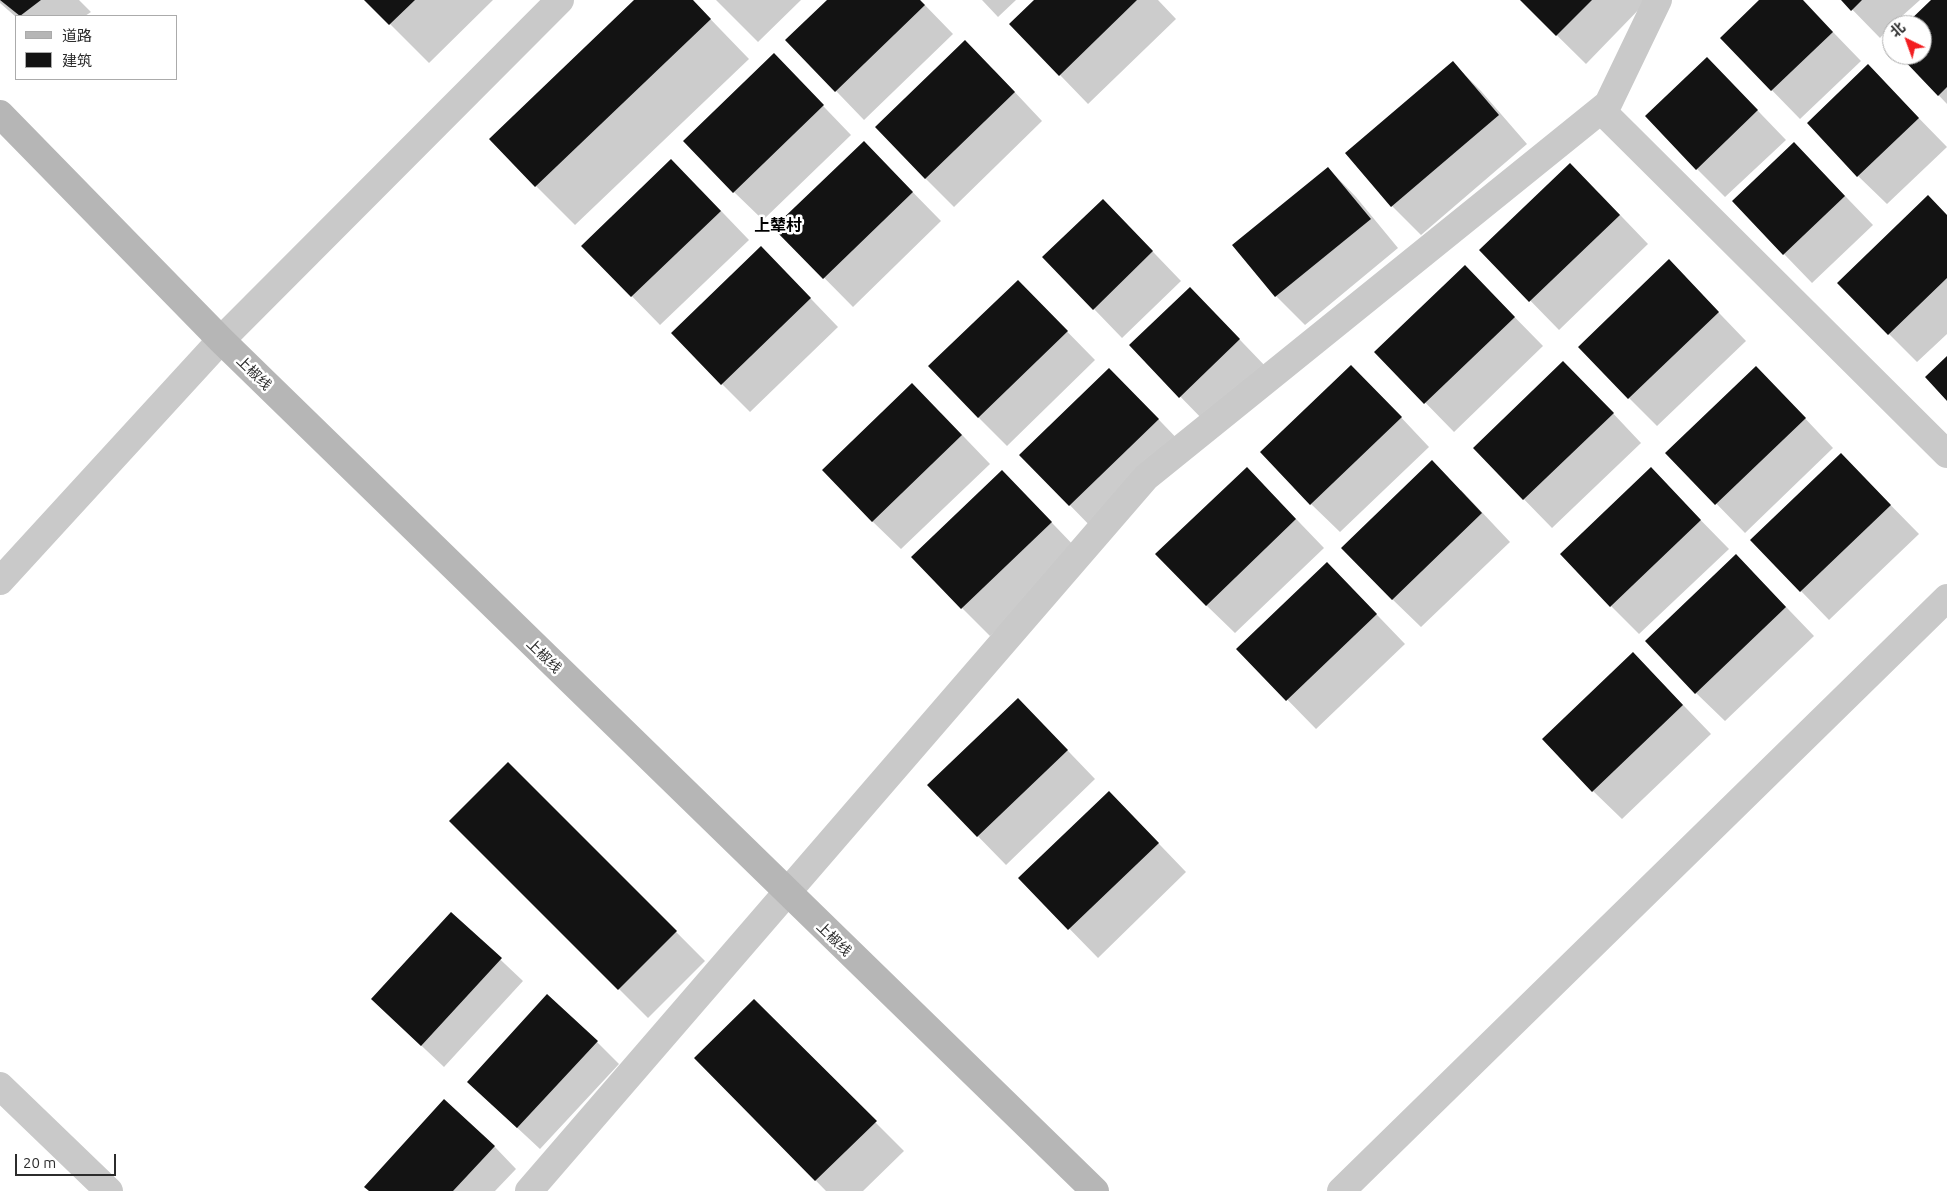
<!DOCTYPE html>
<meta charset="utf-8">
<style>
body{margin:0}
#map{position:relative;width:1947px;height:1191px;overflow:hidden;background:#fff;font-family:Ubuntu,"Noto Sans SC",sans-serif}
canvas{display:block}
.legend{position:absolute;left:15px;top:15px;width:162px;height:65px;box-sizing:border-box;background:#fff;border:1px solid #ababab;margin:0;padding:6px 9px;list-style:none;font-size:15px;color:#2c2c2c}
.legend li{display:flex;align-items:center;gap:10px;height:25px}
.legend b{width:25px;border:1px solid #ababab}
.north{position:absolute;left:1882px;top:15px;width:50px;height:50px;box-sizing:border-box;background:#fff;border:1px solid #ababab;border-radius:50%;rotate:318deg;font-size:14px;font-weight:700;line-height:20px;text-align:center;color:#2c2c2c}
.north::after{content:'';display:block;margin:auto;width:18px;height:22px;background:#f31e21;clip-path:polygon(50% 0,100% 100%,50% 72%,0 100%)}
.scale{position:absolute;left:15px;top:1154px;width:101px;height:22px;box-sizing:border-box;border:2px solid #2c2c2c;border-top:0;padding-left:6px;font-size:15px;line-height:18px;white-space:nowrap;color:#2c2c2c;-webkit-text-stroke:4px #fff;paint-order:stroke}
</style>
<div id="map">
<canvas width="1947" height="1191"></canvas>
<ul class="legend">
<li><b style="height:6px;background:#b6b6b6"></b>道路</li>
<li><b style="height:14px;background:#131313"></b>建筑</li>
</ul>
<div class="north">北</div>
<div class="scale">20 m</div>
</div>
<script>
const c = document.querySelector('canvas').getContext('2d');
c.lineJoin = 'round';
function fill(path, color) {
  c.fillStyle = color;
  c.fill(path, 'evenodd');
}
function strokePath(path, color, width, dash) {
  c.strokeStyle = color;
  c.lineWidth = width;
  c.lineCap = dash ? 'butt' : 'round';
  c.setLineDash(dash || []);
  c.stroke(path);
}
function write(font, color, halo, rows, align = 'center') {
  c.font = font + ' Ubuntu,"Noto Sans SC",sans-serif';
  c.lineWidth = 5;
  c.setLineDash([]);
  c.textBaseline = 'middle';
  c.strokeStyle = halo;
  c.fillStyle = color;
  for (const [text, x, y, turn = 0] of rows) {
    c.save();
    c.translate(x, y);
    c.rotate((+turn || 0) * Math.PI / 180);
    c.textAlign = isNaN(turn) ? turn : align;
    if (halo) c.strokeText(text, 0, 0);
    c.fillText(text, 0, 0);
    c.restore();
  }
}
const shadow = new Path2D(`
 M0,0H79L91,12L85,16L16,17L0,3Z
 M366,0H493L429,63Z
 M636,0H692L749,59L575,225L536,186Z
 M716,0H801L758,42Z
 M828,0H920L953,34L864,120L787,40Z
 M982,0H1016L998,17Z
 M1036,0H1158L1176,19L1088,104L1060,75Z
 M1521,0H1648L1586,64Z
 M1761,0H1802L1861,61L1800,119L1721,38Z
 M1843,0H1920L1892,25L1880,38Z
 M1933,0H1947V104L1900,55H1922V25H1906Z
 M1892,39V46L1888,42Z
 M1453,63L1481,91L1527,144L1421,235L1392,206L1347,153Z
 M1868,66L1947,147L1887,204L1858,176Z
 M994,70L1042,121L954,207L925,178Z
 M802,84L851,135L763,220L734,192Z
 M1735,87L1786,140L1725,197L1697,169Z
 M1328,168L1356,197L1398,248L1305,325L1276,296L1234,245Z
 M892,171L941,221L853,307L775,228Z
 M1822,172L1873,225L1812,283L1784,254Z
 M700,189L749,240L660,325L583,246Z
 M1599,193L1648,244L1559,330L1481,250Z
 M1947,216V334L1917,362L1889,334Z
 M1131,229L1181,281L1122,338L1094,309Z
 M789,276L838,327L750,412L722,384Z
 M1697,290L1746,341L1657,426L1629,398Z
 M1493,295L1543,346L1454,432L1376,352Z
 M1046,310L1095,360L1007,446L978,417Z
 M1218,317L1268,369L1209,426L1130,345Z
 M1592,391L1641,443L1552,528L1474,448Z
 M1380,395L1429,447L1340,532L1311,504Z
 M1784,396L1833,448L1745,533L1667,453Z
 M1138,398L1187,449L1098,534L1021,455Z
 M941,413L990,464L901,549L872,521Z
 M1869,483L1919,534L1829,620L1801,591Z
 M1461,490L1510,542L1421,627L1392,599Z
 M1275,497L1324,548L1235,633L1206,605Z
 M1679,498L1729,549L1639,634L1611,606Z
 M1030,500L1079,551L990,636L962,608Z
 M1764,584L1814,636L1725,721L1696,693Z
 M1355,592L1405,644L1316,729L1238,649Z
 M1661,682L1711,734L1622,819L1593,791Z
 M1046,728L1095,779L1006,865L928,785Z
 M508,763L705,961L648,1018L451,821Z
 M1137,821L1186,872L1098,958L1020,878Z
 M451,913L523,981L444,1067L372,999Z
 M754,1001L904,1151L863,1191H826L696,1058Z
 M597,1042L619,1064L540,1149L468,1082Z
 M494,1146L516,1169L495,1191H370Z`);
const building = new Path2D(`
 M0,0H41L20,16Z
 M364,0H415L389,25Z
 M634,0H693L711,19L535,187L489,139Z
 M827,0H920L925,5L835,92L785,40Z
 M1034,0H1137L1059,76L1009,24Z
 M1520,0H1592L1556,36Z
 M1759,0H1803L1833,32L1771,91L1720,38Z
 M1841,0H1862L1851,11Z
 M1931,0H1947V87L1938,96L1899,55H1922V25H1905Z
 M965,40L1015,92L925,179L875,127Z
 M774,53L824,105L733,193L683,141Z
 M1707,57L1758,110L1696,170L1645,116Z
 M1453,61L1499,115L1391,207L1345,153Z
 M1868,64L1919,118L1857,177L1807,123Z
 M864,141L913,192L823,279L773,228Z
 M1794,142L1845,196L1783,255L1732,201Z
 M671,159L721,211L631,297L581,246Z
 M1570,163L1620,215L1529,302L1479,250Z
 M1328,167L1371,219L1275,297L1232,245Z
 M1928,195L1947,215V278L1888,335L1837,283Z
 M1103,199L1153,251L1093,310L1042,257Z
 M761,246L811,298L721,385L671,333Z
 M1669,259L1719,312L1628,399L1578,347Z
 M1465,265L1515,317L1424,404L1374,352Z
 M1018,280L1068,331L978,418L928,366Z
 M1190,287L1240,339L1179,398L1129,345Z
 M1947,356V401L1925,377Z
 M1563,361L1614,413L1523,500L1473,448Z
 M1351,365L1402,417L1310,505L1260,452Z
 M1756,366L1806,418L1715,505L1665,453Z
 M1109,368L1159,419L1069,506L1019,455Z
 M912,383L962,435L872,522L822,470Z
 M1841,453L1891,505L1800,592L1750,540Z
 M1432,460L1482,513L1392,600L1341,548Z
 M1247,467L1296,519L1206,606L1155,554Z
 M1651,467L1701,520L1610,607L1560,554Z
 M1002,470L1052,522L961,609L911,557Z
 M1736,554L1786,607L1695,694L1645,641Z
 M1327,562L1377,614L1286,701L1236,649Z
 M1633,652L1683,705L1592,792L1542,739Z
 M1018,698L1068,750L977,837L927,785Z
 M508,762L677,931L618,990L449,821Z
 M1109,791L1159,843L1068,930L1018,878Z
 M451,912L502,958L421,1046L371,999Z
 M547,994L598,1041L517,1128L467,1082Z
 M754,999L877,1121L815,1181L694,1058Z
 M444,1099L495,1146L453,1191H369L364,1187Z`);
const minor = new Path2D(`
 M1601,110L1947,454
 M0,581L221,340L560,0
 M0,1086L109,1191
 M529,1191L1146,477L1608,104L1658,0
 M1341,1191L1947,598`);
const secondary = new Path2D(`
 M0,114L221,340L1095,1191`);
const streetNames = [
 ["上椒线",254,373,44],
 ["上椒线",544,656,44],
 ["上椒线",834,939,44]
];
const quarterNames = [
 ["上辇村",778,226]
];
fill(shadow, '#0003');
fill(building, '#131313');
strokePath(minor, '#c9c9c9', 28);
strokePath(secondary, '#b6b6b6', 28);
write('14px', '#2c2c2c', '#fff', streetNames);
write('bold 16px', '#000', '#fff', quarterNames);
</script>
